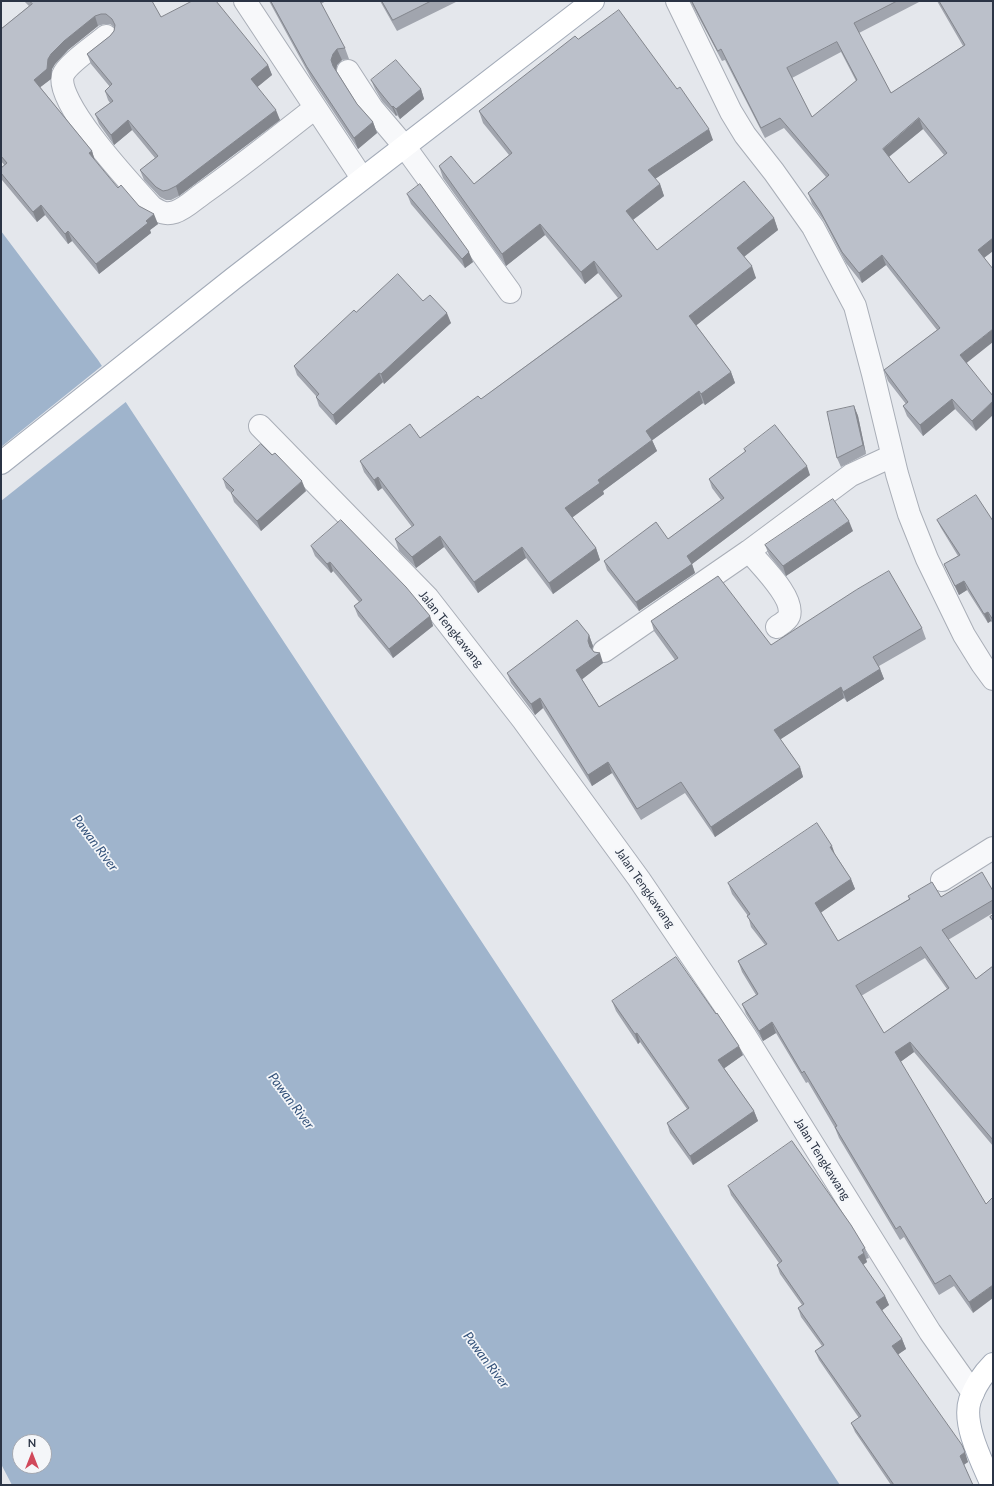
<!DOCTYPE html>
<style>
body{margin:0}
#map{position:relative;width:994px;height:1486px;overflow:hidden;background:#e4e7ec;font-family:Lato,sans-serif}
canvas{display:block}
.frame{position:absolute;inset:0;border:2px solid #2b3445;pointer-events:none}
.north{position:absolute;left:12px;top:1434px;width:40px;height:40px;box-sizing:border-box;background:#f4f6f9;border:1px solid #a4a8b1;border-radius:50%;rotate:0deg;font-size:11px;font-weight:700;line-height:16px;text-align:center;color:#2b3445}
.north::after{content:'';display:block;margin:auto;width:14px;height:18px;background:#d1495b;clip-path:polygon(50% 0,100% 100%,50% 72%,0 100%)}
</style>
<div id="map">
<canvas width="994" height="1486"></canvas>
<div class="frame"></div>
<div class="north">N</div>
</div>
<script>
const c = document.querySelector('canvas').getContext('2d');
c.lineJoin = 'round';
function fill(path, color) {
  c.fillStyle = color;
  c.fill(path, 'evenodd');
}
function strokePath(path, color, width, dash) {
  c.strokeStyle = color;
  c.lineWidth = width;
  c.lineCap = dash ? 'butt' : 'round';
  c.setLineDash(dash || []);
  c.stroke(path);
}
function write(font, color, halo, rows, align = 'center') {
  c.font = font + ' Lato,sans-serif';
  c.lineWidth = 3.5;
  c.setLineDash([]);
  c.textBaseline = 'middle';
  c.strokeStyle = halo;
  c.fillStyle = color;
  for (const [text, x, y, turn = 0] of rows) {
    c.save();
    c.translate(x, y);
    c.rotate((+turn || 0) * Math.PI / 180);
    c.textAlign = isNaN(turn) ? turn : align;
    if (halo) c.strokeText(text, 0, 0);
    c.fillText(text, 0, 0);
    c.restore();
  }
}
const water = new Path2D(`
 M1,231L98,360L840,1485H12L1,1464ZM20,1442H44V1466H20Z`);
const pier = new Path2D(`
 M103,365L127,401L1,501V447Z`);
const minor = new Path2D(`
 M245,1L362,178
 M677,1L731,112L745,135L774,172L813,227L855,306L873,374L897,474L909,514L927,559L964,635L982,664L993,679
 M106,36C97,44 67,64 63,75C54,102 133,186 152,207C160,212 165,215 175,212C185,209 196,198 205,192C243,165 279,136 315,108
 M348,71L372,108L405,147L510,292
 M260,426L428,598L523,720L639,879L746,1037L930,1332L973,1393
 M749,551C760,565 795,597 789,616C787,621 781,624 777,627
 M604,651L749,551L851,475L892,456
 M942,880L993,848`);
const major = new Path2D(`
 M1,463L234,278L593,1
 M992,1485C982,1462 962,1424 970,1400C975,1386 983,1374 993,1364`);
const wall = new Path2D(`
 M24,1H152L161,17L268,65L272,75L257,87L280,120L179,196L171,200H166L160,197L144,180L140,170L155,158L132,130L114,145L99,124L95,114L110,103L108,100L105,91L110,87L91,64L87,54L110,36L114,31V27L110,24H104L98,26L68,50L55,64L52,69L51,79L40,87L92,151L95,161L118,188L139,206L158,224L150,230L151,233L99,274L72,241L68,244L45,215L37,222L2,180L1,176V168L5,166L1,161V29L29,6Z
 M269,1H326L321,4L345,48L349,59L342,60L337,65L336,70L357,104L373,122L377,133L358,149L311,78Z
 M380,1H458L397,31Z
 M690,1H921L859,33L891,93L963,46L937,1H993V251L984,258L967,363L976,431L955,409L923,436L907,416L903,406L906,404L888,381L884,370L937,330L886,265L862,283L846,263L824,221L812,204L808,193L826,177L784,128L765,138L725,60L722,61ZM841,52L856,81L812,117L792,78ZM923,129L944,155L909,183L889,157Z
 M578,39L713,140L655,179L660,184L664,196L633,220L657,250L774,218L778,230L744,257L756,278L696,325L731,372L735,383L705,405L703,403L652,440L657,451L603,491L604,494L572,517L596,548L600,560L553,594L526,558L478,593L444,547L416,568L399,551L395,539L412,527L382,488L378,491L364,472L360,461L420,438L481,399L618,298L598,273L585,284L545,235L506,266L443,178L439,166L474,184L509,155L483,123L479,111Z
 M371,80L421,89L424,99L400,119L397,115L396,116L382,101L375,89Z
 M407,194L473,262L465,268L411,204Z
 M423,301L451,323L384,384L383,382L336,425L319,406L316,397V396L297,375L294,366L356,312Z
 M854,406L858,416L866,454L841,467L837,458Z
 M744,449L810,475L692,564L695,573L639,611L607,570L604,561L668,539L721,500L712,488L709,479L745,452Z
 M223,479L306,491L261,531L234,502L231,493L226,488Z
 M937,520L993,521V624L991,621L988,623L967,590L959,595L948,573L944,564L958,556L941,528Z
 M853,531L786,576L769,555L765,545Z
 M311,546L430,616L433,626L393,658L358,616L354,606L359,602L333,571L331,573L315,556Z
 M651,621L771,645L922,628L926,639L879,666L884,679L847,702L844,698L780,739L800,767L803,777L715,837L685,793L641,820L612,773L592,786L543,708L535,715L511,683L507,673L589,635L593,646L592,649L603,663L582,679L599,707L675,660L654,631Z
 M835,854L851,879L855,889L821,912L838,941L909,899L908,896L941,897L993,891V913L948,940L976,979L993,966V1146L914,1052L900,1062L973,1313L954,1286L939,1295L904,1237L900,1240L839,1138L835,1128L808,1082L806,1083L776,1033L763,1041L746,1014L742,1004L756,995L742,972L738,961L765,945L751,927L748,916L732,894L728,883ZM925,958L947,989L884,1033L861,996Z
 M612,1001L743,1055L724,1068L754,1111L758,1121L693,1165L670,1133L667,1123L687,1109L640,1042L638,1044L616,1011Z
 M728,1186L865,1248L869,1258L866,1259L867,1262L863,1265L885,1296L889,1305L882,1310L902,1339L906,1349L898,1354L968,1462L964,1465L973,1485H891L855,1432L851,1423L859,1418L819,1360L815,1351L822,1346L801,1317L798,1308L802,1305L780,1274L777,1265L779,1263L731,1195Z`);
const shadedWall = new Path2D(`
 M95,16L98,26L68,50L55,64L52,69L51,79L38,89L34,80L51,54L64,41Z
 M337,49L342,60L337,65L336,71L337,77L331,60L333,54Z
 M268,65L272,75L255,89L251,79Z
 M421,89L424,99L400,119L396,109Z
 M393,106L397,115L396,116L392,107Z
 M276,110L280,120L179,196L176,186Z
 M919,118L923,129L886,159L883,149Z
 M128,120L132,130L114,145L111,135Z
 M373,122L377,133L358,149L354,138Z
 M709,129L713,140L652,181L648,170Z
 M92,151L95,161L89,153Z
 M660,184L664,196L630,222L626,211Z
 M41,205L45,215L37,222L33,212Z
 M154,214L158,224L150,230L151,233L99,274L96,264Z
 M774,218L778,230L741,259L737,248Z
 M540,224L545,235L506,266L502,254Z
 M68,231L72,241L68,244L65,234Z
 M993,238V251L981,260L978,250Z
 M469,252L473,262L465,268L462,259Z
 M882,255L886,265L862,283L859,273Z
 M594,261L598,273L585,284L581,272Z
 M752,266L756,278L693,328L689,316Z
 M447,313L451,323L384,384L381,374Z
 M993,329V342L964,365L960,355Z
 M731,372L735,383L705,405L701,394Z
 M379,373L383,382L336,425L333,415Z
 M699,391L703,403L650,442L646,431Z
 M952,399L955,409L923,436L920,425Z
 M993,401V415L976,431L972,421Z
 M854,406L858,416L866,454L863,445Z
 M652,440L657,451L603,491L604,494L569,520L565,508L598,480Z
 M807,466L810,475L692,564L695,573L639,611L636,602L687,556Z
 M378,477L382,488L378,491L374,480Z
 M302,481L306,491L261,531L257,521Z
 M849,521L853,531L786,576L783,566Z
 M440,536L444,547L416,568L412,557Z
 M522,547L526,558L478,593L474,582Z
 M596,548L600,560L553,594L549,583Z
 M330,562L333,571L331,573L327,564Z
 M964,581L967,590L959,595L955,586Z
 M988,612L991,621L988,623L984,614Z
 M430,616L433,626L393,658L389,649Z
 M589,635L593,646L592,652L600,653L603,663L580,681L576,670L588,641Z
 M880,669L884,679L847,702L843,692Z
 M841,687L844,698L778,741L774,730Z
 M540,698L543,708L535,715L531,704Z
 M608,762L612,773L592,786L588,775Z
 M800,767L803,777L715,837L711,827Z
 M832,846L836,857L830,847Z
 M851,879L855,889L819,914L815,903Z
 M772,1022L776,1033L763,1041L759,1031Z
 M637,1033L640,1042L638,1044L635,1034Z
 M910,1042L914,1052L899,1063L895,1052Z
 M739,1046L743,1055L722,1070L718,1060Z
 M754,1111L758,1121L693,1165L690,1156Z
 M864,1253L867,1262L861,1266L858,1257Z
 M993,1285V1298L973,1313L969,1302Z
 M885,1296L889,1305L880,1312L876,1302Z
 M902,1339L906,1349L896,1356L892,1346Z
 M965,1452L968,1462L963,1465L960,1456Z`);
const building = new Path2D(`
 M30,1H152L161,17L192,1H216L268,65L251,79L276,110L176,186L168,190L163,191L156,187L140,170L158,156L128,120L111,135L95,114L113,101L105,91L112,84L87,54L110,36L114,31L115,25L112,19L106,14H101L95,16L64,41L51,54L48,59L47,69L34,80L92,151L89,153L118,188L121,185L139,206L154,214L146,221L148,223L96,264L68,231L65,234L41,205L33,212L1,173V168L7,163L1,156V29L32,4Z
 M271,1H320L345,48L337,49L333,54L331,60L333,66L357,104L373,122L354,138L307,67Z
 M382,1H431L393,20Z
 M692,1H897L854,23L891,93L965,45L939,1H993V238L978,250L993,269V329L960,355L993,396V401L972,421L952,399L920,425L903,406L908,402L884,370L940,328L882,255L859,273L842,252L820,211L808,193L829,175L780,118L761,128L721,49L718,51ZM837,42L857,80L812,117L787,68ZM919,118L947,153L909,183L883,149Z
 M619,10L677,89L680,87L709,129L648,170L660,184L626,211L657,250L744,181L774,218L737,248L752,266L689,316L731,372L701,394L699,391L646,431L652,440L598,480L600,483L565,508L596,548L549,583L522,547L474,582L440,536L412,557L395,539L414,525L378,477L374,480L360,461L410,424L420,438L478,396L481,399L622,296L594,261L581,272L540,224L502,254L439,166L451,156L474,184L512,153L479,111L575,36L578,39Z
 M396,60L421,89L396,109L393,106L392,107L379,91L371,80Z
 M420,184L469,252L462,259L407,194Z
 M398,274L423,301L430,295L447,313L381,374L379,373L333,415L316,397L319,394L294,366L354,310L356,312Z
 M854,406L863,445L837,458L827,412Z
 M775,425L807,466L687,556L692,564L636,602L604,561L656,522L668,539L724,498L709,479L746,451L744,449Z
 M261,444L272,455L275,453L302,481L257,521L231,493L234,490L223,479Z
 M976,495L993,521V620L988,612L984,614L964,581L955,586L944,564L960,555L937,520Z
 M833,499L849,521L783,566L765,545Z
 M341,520L406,587L430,616L389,649L354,606L362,600L330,562L327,564L311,546Z
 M889,571L922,628L873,657L880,669L843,692L841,687L774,730L800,767L711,827L681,782L637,809L608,762L588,775L540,698L531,704L507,673L577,620L589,635L588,641L590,647L594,652L600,653L576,670L599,707L678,658L651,621L718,576L771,645L856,590Z
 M817,823L832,846L830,847L851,879L815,903L838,941L910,899L908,896L932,882L941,897L982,872L993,891V900L942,930L976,979L993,966V1140L910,1042L895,1052L986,1204L993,1197V1285L969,1302L950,1275L935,1284L900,1226L896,1229L835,1127L837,1126L804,1071L802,1073L772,1022L759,1031L742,1004L758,994L738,961L767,944L747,916L750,914L728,883ZM921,947L949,988L884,1033L856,986Z
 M993,915V921L990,917Z
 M676,957L716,1014L717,1013L739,1046L718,1060L754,1111L690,1156L667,1123L689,1108L637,1033L635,1034L612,1001Z
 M792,1141L851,1225L865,1248L862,1250L864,1253L858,1257L885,1296L876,1302L902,1339L892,1346L962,1445L965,1452L960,1456L973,1485H894L851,1423L861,1416L815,1351L824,1345L798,1308L804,1304L777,1265L782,1261L728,1186Z`);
const streetNames = [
 ["Jalan Tengkawang",451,629,51],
 ["Jalan Tengkawang",645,888,55],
 ["Jalan Tengkawang",822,1159,58]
];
const waterNames = [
 ["Pawan River",95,843,53],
 ["Pawan River",291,1101,53],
 ["Pawan River",486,1360,53]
];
fill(water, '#9fb4cc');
fill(pier, '#e4e7ec');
strokePath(minor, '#a9aeb7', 24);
strokePath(major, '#a3abb8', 24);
strokePath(minor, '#f7f8fa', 22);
strokePath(major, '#fff', 22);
fill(wall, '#a1a5ae');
fill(shadedWall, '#83868d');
fill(building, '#bbc0ca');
strokePath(building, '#83868d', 1);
write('12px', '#2b3445', '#f4f6f9', streetNames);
write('italic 13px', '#34527a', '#f4f6f9', waterNames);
</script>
